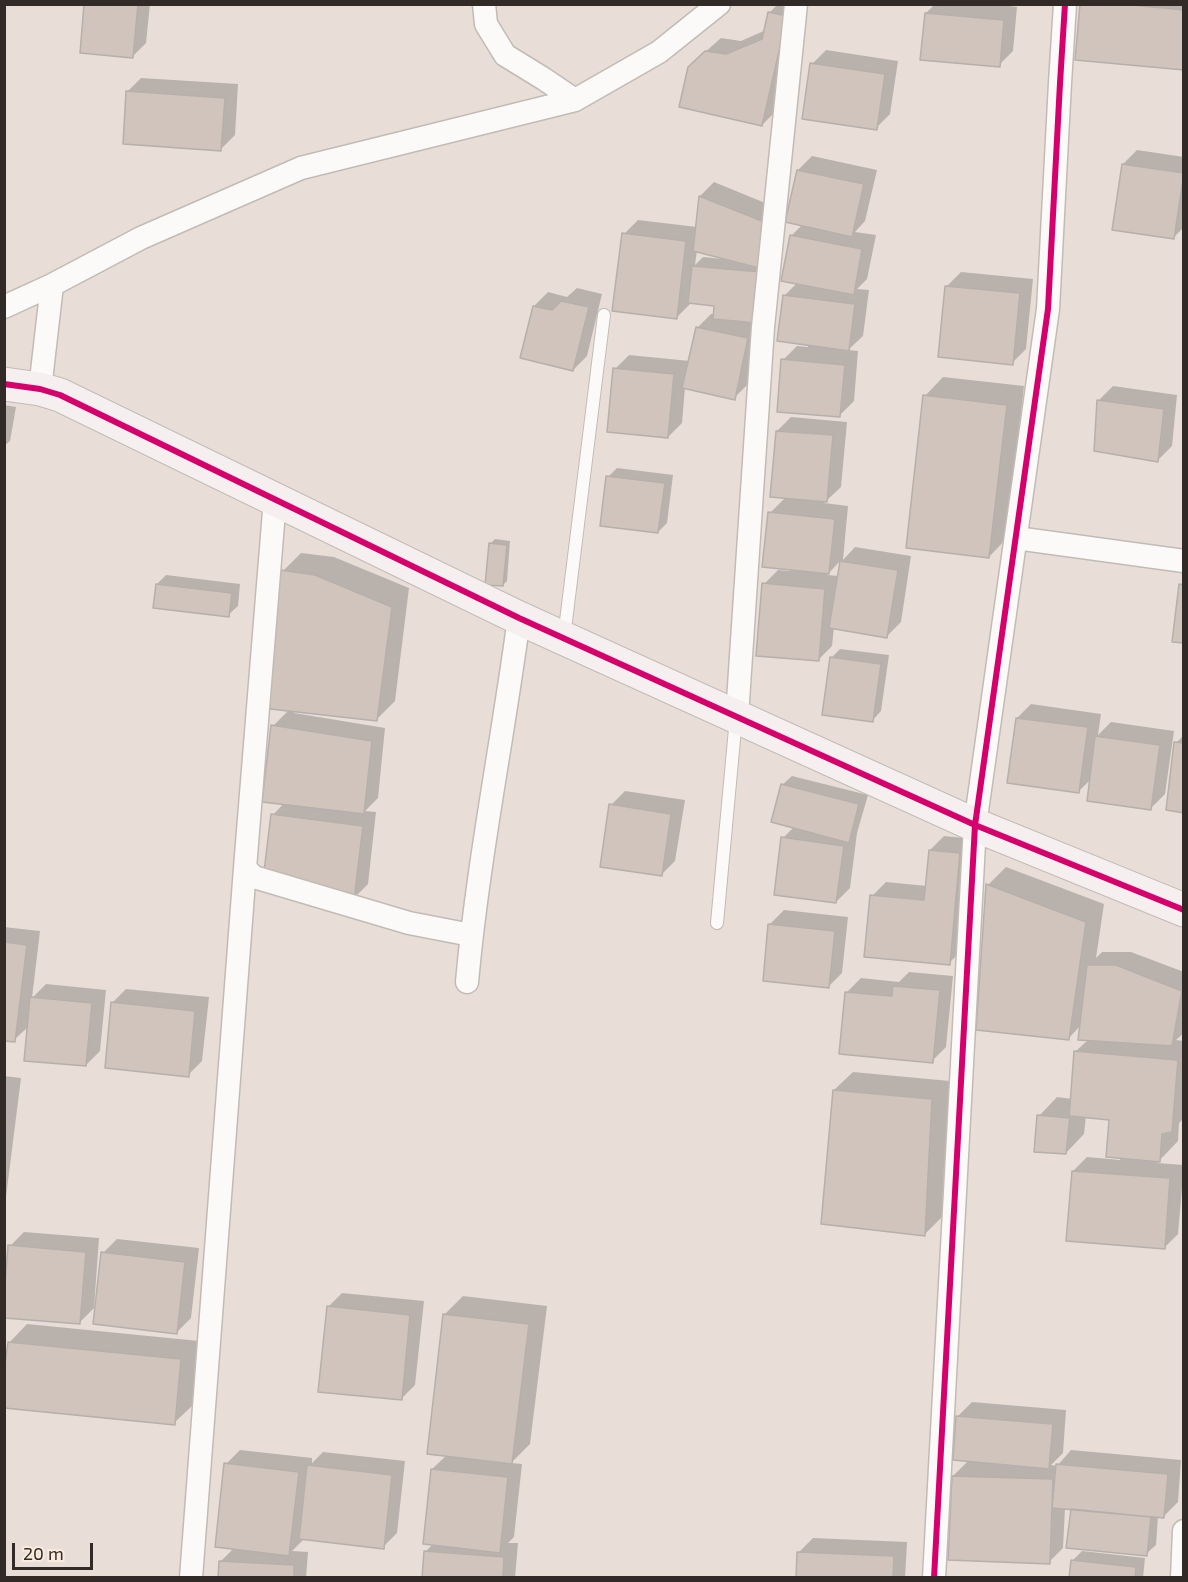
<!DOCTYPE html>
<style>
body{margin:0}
#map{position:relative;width:1188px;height:1582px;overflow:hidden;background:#e8ded7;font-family:"Exo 2",sans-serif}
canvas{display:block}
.frame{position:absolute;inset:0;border:6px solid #312a26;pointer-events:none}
.scale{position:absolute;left:12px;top:1543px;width:81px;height:27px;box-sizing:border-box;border:3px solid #312a26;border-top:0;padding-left:8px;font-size:18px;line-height:21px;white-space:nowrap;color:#312a26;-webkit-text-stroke:4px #fbeade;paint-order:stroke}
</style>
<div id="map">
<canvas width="1188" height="1582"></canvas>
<div class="frame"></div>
<div class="scale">20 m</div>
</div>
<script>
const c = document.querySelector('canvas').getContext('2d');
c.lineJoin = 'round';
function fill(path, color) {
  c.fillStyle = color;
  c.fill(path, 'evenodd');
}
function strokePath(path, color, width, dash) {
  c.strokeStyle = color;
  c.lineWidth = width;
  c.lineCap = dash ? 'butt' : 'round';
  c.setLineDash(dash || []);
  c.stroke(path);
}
const shadow = new Path2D(`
 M86,4H150L146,43L132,57Z
 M778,4H800L776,111L762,125L704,53L721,38L741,41L766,30L769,13Z
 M935,4H995L1017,7L1013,51L999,65L926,13Z
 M1082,4H1184V68Z
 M826,50L898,61L890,114L876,128L812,64Z
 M141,78L238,84L235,135L221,149L127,92Z
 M1137,150L1184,157V227L1174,237L1123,164Z
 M812,156L877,170L865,221L855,232L876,235L867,279L857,289L869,290L863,336L848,350L858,351L854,401L840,415L783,360L797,346L808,347V344L785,295L798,282L791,236L803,224L798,170Z
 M714,182L775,207L748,384L734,398L685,387L682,423L668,437L615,369L629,355L690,361L697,328L711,314H715L716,304L690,302V304L676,318L624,234L638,220L697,227L700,196ZM697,250L725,258L724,259L703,257L695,265Z
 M961,272L1033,279L1026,349L1012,363L947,286Z
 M577,288L602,294L587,356L573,370L534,306L548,292L567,297Z
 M943,377L1024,386L1007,538L989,557L925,396Z
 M1113,386L1177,395L1172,446L1158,460L1099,400Z
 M4,405L16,407L10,441L4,446Z
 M791,417L847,422L841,487L824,503L848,506L843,560L855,547L911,556L901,622L887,636L834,627L832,646L818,660L764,584L778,570L790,571V568L770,513L786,497L777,431ZM841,560L839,576L827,575Z
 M617,468L673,475L667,523L658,532L608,477Z
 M495,539L510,541L507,581L503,585L490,544Z
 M301,553L334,557L409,588L395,701L376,720L294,710V713L385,728L378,798L365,811L376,812L368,884L354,898L273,815L284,803L273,726L289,710L283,571Z
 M166,575L240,584L238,606L228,615L157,584Z
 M840,649L889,655L881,711L872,721L831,658Z
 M1031,704L1101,714L1098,735L1111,722L1174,731L1165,794L1151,808L1091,779L1079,791L1017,718Z
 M1184,735V811L1176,743Z
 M792,776L868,795L857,833L850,888L836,902L783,838L794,827L782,785Z
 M625,791L685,800L675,861L661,875L611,805Z
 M944,836L973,839L963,949L949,963L872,896L886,882L927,886L930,850Z
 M1006,867L1104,904L1096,958L1102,952H1131L1184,972V1033L1176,1040L1184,1041V1118L1179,1123L1178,1141L1157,1163L1184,1165L1178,1234L1164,1248L1073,1171L1087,1157L1120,1160L1111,1118L1086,1116L1084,1134L1066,1153L1039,1116L1057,1097L1072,1099L1075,1052L1089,1039L1081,1025L1068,1039L988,885Z
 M784,910L848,917L842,973L828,987L770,924Z
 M4,927L40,931L32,998L46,984L106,990L100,1051L86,1065L29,1026L14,1040L4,1039Z
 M909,972L953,976L946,1047L932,1061L847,992L861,978L899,982Z
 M126,989L209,997L202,1061L188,1075L112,1003Z
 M853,1072L950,1081L943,1216L925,1234L834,1090Z
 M4,1076L21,1078L6,1197L4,1199Z
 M24,1232L99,1238L94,1308L80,1322L10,1246Z
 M117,1239L199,1248L191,1318L177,1332L103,1253Z
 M342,1293L424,1301L415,1385L401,1399L328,1307Z
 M463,1296L547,1306L530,1444L511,1463L522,1464L514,1537L508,1543H518L515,1578H423L425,1552L433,1544L432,1469L447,1455L445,1314Z
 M27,1324L199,1341L193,1405L174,1423L9,1343Z
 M972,1402L1066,1410L1063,1453L1051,1465L1057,1466L1071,1450L1181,1460L1178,1502L1164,1516H1158L1156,1545L1146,1554L1072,1508H1065L1063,1548L1049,1562L953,1476L969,1460L958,1416Z
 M240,1450L312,1458V1463L323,1452L405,1461L397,1533L383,1547L303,1538V1540L292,1551L308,1552L306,1578H219L220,1562L234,1548L226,1464Z
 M813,1538L907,1542L905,1578H798L799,1552Z
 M1082,1551L1145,1558L1143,1578H1071L1072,1561Z`);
const building = new Path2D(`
 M84,4H138L133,58L80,53Z
 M1080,4H1122L1184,10V70L1075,60Z
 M768,12L787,16L762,126L679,107L688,67L705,51L726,54L762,39Z
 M925,13L1004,20L1000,67L920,60Z
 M810,63L885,74L877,130L802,119Z
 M126,91L225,98L221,151L123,144Z
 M1122,164L1184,173L1174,239L1112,230Z
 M797,170L864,184L852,237L785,222Z
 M699,196L762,221L759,268L693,251Z
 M622,233L686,241L677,319L612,311Z
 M790,235L862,249L854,295L781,281Z
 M692,266L761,272L756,323L713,319L714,306L688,303Z
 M945,286L1020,293L1013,365L938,357Z
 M783,295L855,304L849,351L777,341Z
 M561,301L589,307L573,371L520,358L533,306L552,310Z
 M696,327L748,338L735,400L682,388Z
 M781,359L845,365L840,417L777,412Z
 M613,368L674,374L668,438L607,432Z
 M923,395L1007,405L989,558L906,548Z
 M1097,400L1164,409L1158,462L1094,451Z
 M776,431L833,435L827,502L770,497Z
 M606,476L665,483L658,533L600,526Z
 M768,512L835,519L829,574L762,567Z
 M489,543L507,545L503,586L485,585Z
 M840,561L898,570L887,638L829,628Z
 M281,570L315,575L392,607L377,721L270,709L268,644Z
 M762,583L825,589L819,661L756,656Z
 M156,584L232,593L229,617L153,608Z
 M1179,584L1184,585V643L1172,642Z
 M830,657L881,664L873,722L822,715Z
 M1016,718L1088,727L1079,793L1007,783Z
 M271,725L372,741L364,814L262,802Z
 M1095,736L1160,745L1151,810L1087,801Z
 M1174,742L1184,743V813L1166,810Z
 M781,784L859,804L849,843L771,822Z
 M609,804L671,814L662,876L600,867Z
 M271,814L363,826L354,900L262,888Z
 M781,837L844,846L836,903L774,895Z
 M929,850L960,853L950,965L864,957L870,895L924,900Z
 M986,884L1086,922L1069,1040L976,1030Z
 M768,924L835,931L829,988L763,981Z
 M4,942L27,945L15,1042L4,1041Z
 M1087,965H1116L1182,991L1172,1046L1078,1040Z
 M893,986L940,990L933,1063L839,1054L845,992L892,996Z
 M30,997L92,1003L86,1066L24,1061Z
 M111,1002L195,1011L189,1077L105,1068Z
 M1074,1051L1178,1060L1172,1132L1162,1134L1160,1162L1106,1157L1109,1120L1070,1116L1066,1154L1034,1152L1037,1115L1069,1118Z
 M833,1090L932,1099L925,1236L821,1224Z
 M1072,1171L1170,1178L1165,1249L1066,1241Z
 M8,1245L86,1252L80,1324L4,1318V1296Z
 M101,1252L185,1262L177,1334L93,1324Z
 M327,1306L410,1315L402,1400L318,1392Z
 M443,1314L529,1324L512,1464L427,1454Z
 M8,1342L181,1359L175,1425L4,1408V1372Z
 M956,1416L1053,1424L1049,1469L953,1460Z
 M224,1463L299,1472L289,1556L215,1547Z
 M1056,1464L1168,1474L1164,1518L1052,1508Z
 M307,1465L392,1475L384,1549L299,1539Z
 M431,1469L508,1477L500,1553L423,1544Z
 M952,1476L1053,1479L1050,1564L948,1560Z
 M1071,1509L1151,1517L1147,1556L1066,1548Z
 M424,1551L504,1557L503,1578H422Z
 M797,1552L894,1556L893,1578H796Z
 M1071,1560L1136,1567L1135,1578H1069Z
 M219,1561L294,1565V1578H218Z`);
const lane = new Path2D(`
 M564,637L604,315
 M717,923L736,718`);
const street = new Path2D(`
 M484,4L486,24L505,55L544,79L575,100
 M4,307L52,285L141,238L301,168L575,100L659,52L719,4
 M40,389L52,285
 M1016,538L1184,561
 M737,716L763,327L796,4
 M245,868L254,877L409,923L471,935
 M467,982C478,860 503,739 519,618
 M191,1578L245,868L275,499
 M934,1578L975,825L1048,309L1060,83L1065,4
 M1182,1578L1184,1531`);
const secondary = new Path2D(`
 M4,384L40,389L60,395L519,618L975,825L1184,910`);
const cycleway = new Path2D(`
 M4,384L40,389L60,395L519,618L975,825L1184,910
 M934,1578L975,825L1048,309L1060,83L1065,4`);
fill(shadow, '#0003');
fill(building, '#d0c4bd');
strokePath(building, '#b7afaa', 1.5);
strokePath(lane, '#c2bbb5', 14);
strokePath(street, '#c2bbb5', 25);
strokePath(secondary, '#c2bbb5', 35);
strokePath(lane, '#fcfaf9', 12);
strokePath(street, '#fcfaf9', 22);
strokePath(secondary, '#f5f0ef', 33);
strokePath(cycleway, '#d6006c', 6);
</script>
